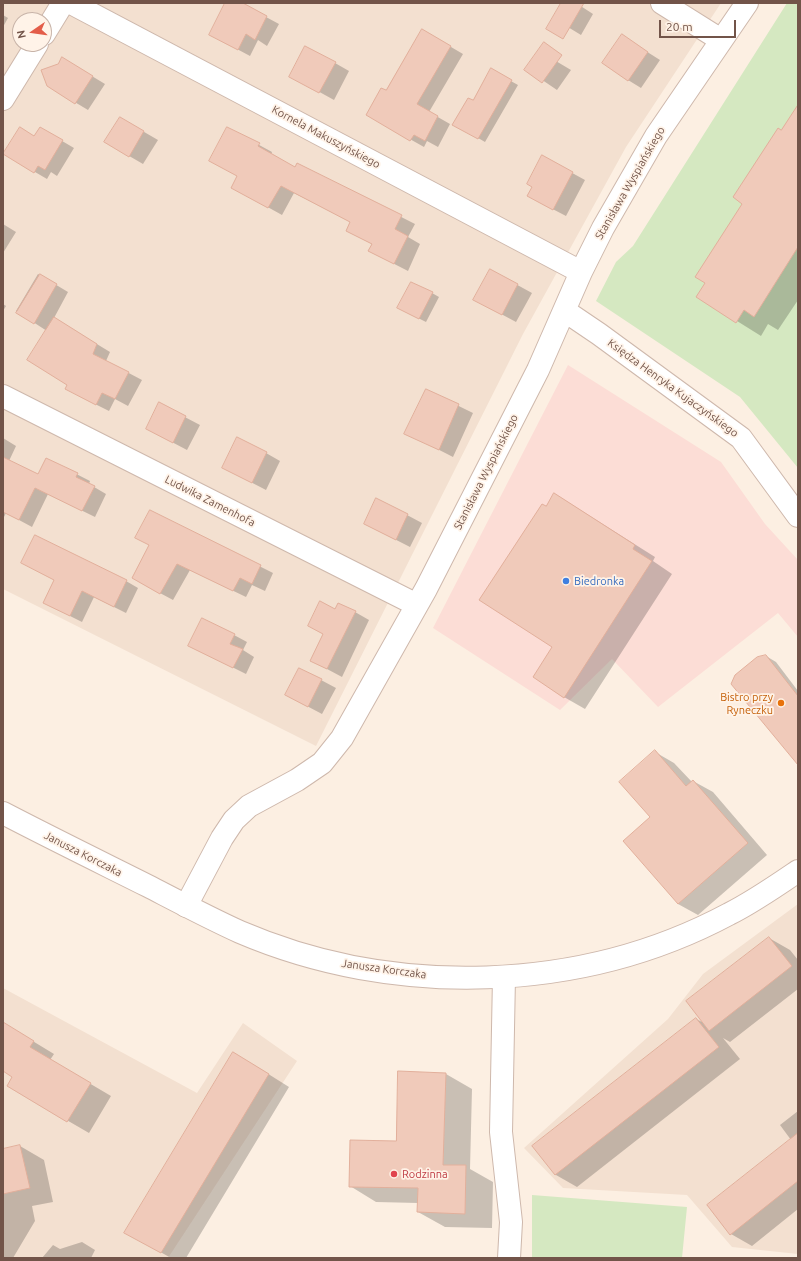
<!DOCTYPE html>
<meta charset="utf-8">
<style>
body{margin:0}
#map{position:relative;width:801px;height:1261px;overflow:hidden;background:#fcefe2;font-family:Ubuntu,sans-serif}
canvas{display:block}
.frame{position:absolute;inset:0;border:4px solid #725449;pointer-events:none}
.north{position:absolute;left:12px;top:12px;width:40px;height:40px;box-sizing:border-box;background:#fff3e8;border:1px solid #c7b3a8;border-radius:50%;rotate:257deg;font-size:11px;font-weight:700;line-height:16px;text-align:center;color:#725449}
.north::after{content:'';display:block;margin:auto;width:14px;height:18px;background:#e35d49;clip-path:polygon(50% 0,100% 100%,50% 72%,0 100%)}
.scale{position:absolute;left:659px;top:20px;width:77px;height:18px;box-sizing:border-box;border:2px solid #725449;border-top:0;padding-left:5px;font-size:12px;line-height:14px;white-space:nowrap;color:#725449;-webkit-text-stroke:3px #fff3e8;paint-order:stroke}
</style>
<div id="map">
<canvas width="801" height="1261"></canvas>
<div class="frame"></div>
<div class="north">N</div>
<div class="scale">20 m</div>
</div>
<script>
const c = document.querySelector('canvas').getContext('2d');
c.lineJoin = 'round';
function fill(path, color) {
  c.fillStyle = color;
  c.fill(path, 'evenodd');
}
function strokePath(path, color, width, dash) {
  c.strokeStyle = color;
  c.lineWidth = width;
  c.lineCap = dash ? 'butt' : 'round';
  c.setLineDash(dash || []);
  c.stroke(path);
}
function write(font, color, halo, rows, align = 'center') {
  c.font = font + ' Ubuntu,sans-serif';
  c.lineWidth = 3.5;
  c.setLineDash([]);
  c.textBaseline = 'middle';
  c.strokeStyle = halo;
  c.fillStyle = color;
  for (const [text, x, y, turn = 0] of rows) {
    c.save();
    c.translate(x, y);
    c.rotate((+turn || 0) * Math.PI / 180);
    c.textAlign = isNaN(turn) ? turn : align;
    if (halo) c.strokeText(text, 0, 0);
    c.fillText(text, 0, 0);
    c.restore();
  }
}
const residential = new Path2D(`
 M3,3H721L626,147L523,334L316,746L3,589ZM20,20H44V44H20Z
 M798,904V1254L732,1247L687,1195L563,1188L524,1148L668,1019L703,974Z
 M3,988L197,1093L243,1023L297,1061L168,1258H3Z`);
const commercial = new Path2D(`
 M568,365L721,462L765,524L798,560V637L778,613L658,707L612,659L560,710L433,628Z`);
const green = new Path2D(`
 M787,3H798V468L740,397L596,301L616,262L633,246Z
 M532,1195L687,1207L682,1258H532Z`);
const shadow = new Path2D(`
 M227,3H240L279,24L267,46L258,40L250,56L222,41Z
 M562,3H576L593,14L581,35L553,18Z
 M3,15L8,18L3,27Z
 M422,30L463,54L429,112L450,124L438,147L427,141L424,147L367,115L386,91Z
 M622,36L660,60L641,88L628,80Z
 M539,51L571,70L557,90L526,69Z
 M62,58L105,84L88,110L48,86Z
 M335,63L349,71L334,100L305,84Z
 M491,70L518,85L485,142L454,124L473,102Z
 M798,112V300L778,330L768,324L761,336L697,296L706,283L744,204L781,131Z
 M120,118L158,140L143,164L105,142Z
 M40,128L74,148L57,176L51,172L47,179L35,172V137Z
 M228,128L272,152L271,155L295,168L297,164L415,224L408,237L420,244L408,271L369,251L372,244L347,231L351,222L294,193L282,215L246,195L238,176Z
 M543,157L585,180L566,216L541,203L534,186Z
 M3,224L16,232L3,253Z
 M490,270L532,293L516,322L475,300Z
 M38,274L68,292L54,318L110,352L106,361L142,380L128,406L115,399L109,411L79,396L69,385L47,331L16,311Z
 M432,293L439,297L426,322L406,312Z
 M3,304L6,306L3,311Z
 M426,390L473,413L453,457L406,433Z
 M160,404L200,425L187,450L147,429Z
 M3,438L16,446L9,461L39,476L47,459L90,481L89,484L106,494L95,517L48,494L32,527L6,513L3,519Z
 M266,453L280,461L266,490L237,475Z
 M555,494L655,557L653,561L672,574L585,709L564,697L553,647L546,507Z
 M377,499L422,523L410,547L365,524Z
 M150,511L273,573L265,591L252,585L246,597L190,570L173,600L145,585L150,546Z
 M55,580L126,581L138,588L126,613L94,597L82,622L56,609Z
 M336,610L355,612L369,620L342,677L312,661Z
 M234,635L247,642L243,650L254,657L246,674L202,652Z
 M766,656L776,662L798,691V757L759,715L754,712L732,684Z
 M321,680L336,688L322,714L286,695Z
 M655,752L674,763L692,782L693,781L713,792L767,855L698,915L678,904L652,817Z
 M769,938L790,950L798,960V989L730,1042L723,1038L740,1059L577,1187L556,1175L534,1146L696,1019L704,1023Z
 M3,1023L54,1054L50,1060L111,1096L89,1133L8,1086L14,1076L3,1070Z
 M254,1065L289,1087L186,1258H171L125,1232Z
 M446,1074L472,1089L470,1169L493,1182L492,1228L445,1227L418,1212V1203L376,1202L350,1186L397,1142Z
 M798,1111V1209L752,1246L731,1234L794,1144L780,1125Z
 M20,1146L44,1160L53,1202L32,1206L35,1221L13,1258H3V1150Z
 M82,1242L95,1250L91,1258H42L53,1245L60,1249Z`);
const building = new Path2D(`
 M225,3H243L267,16L255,40L246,34L238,50L209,35Z
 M561,3H584L563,39L546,29Z
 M422,29L451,46L417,104L438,116L425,141L414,135L410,141L366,115L381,88L386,90Z
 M622,34L648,52L628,81L602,63Z
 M544,42L562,55L542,83L524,70Z
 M305,46L336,62L319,93L289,77Z
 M62,57L93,76L75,104L47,86L41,70L58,64Z
 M491,68L512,80L478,139L452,125L468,98L473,100Z
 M798,105V247L754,317L744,310L736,323L696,297L705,283L695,277L742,204L733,197L778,128L781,130Z
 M120,117L144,131L129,157L104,142Z
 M20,127L34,136L40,127L63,140L45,170L38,166L34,173L3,154Z
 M227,127L260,143L258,146L295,167L297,163L402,215L395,229L408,236L394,264L368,251L372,244L346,231L350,222L281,186L268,208L231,188L237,176L209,161Z
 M542,155L573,172L553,210L527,196L532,187L527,184Z
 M490,269L518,284L502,315L473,300Z
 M40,274L57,284L34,324L16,313Z
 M411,282L433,292L419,319L397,308Z
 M54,317L97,344L93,354L129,372L115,399L102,393L96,405L65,389L67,385L27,360Z
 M426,389L459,404L439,450L404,434Z
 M159,402L186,416L173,443L146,429Z
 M237,437L267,452L252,483L222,468Z
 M3,457L38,474L46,458L78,473L76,477L95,486L82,511L35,488L19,520L3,512Z
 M554,493L635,545L633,549L652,561L564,698L533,677L552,647L479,600L542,504L546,506Z
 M376,498L408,514L396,540L364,524Z
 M150,510L261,565L252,584L240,578L233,591L177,564L160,594L132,578L149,545L135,538Z
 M35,535L127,580L114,607L82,591L70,616L43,603L54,580L21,563Z
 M320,601L335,609L338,603L356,611L327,669L310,661L323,634L308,626Z
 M202,618L235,634L230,644L243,649L233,668L188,646Z
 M766,655L798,696V765L731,684L735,675L757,657Z
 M299,668L322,679L308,707L285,695Z
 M655,750L686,786L693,780L748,843L678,904L623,841L650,817L619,782Z
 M769,937L792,966L709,1031L686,1001Z
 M696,1018L719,1047L555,1175L532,1146Z
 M3,1022L34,1041L30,1047L91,1083L67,1122L7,1086L12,1077L3,1071Z
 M233,1052L269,1074L161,1253L124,1233Z
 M398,1071L446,1073L443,1165H466L465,1214L417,1212L418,1188L349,1187L350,1140L396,1141Z
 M798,1133V1181L730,1235L707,1205Z
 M20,1145L30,1188L3,1194V1149Z`);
const minor = new Path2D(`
 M71,3L581,272
 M662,3L721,40
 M44,34L63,3
 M3,99L37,44
 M565,311L599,334L741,438L798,516
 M3,396L417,605
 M186,906L222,838L234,820L249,806L297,780L322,763L342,738L426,589L538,370L581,272L603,228L656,136L747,3
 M504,977L501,1132L511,1222L509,1258`);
const tertiary = new Path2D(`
 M3,813C51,838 100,862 148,886C179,902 209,918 240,932C394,998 581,993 729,914C753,902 776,886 798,871`);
const markers = [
 [566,581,4,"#3f7fe0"],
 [781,703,4,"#e8710a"],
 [394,1174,4,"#e0444e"]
];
const streetNames = [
 ["Kornela Makuszyńskiego",326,137,28],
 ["Stanisława Wyspiańskiego",630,183,-60],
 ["Księdza Henryka Kujaczyńskiego",673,388,36],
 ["Stanisława Wyspiańskiego",486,472,-63],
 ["Ludwika Zamenhofa",210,501,27],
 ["Janusza Korczaka",83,854,27],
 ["Janusza Korczaka",384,969,8]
];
const shopNames = [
 ["Biedronka",574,581]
];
const foodNames = [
 ["Bistro przy",773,697],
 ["Ryneczku",773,710]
];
const healthNames = [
 ["Rodzinna",402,1174]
];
fill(residential, '#f3e0d0');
fill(commercial, '#fcddd6');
fill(green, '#d5e8c1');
fill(shadow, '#0003');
fill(building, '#f0caba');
strokePath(building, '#e2af9b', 1);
strokePath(minor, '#ceb8ac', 24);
strokePath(tertiary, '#ceb8ac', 24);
strokePath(minor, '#fff', 22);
strokePath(tertiary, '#fff', 22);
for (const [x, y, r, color] of markers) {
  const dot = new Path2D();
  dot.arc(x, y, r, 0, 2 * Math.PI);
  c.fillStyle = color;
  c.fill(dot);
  strokePath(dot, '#fff3e8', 1.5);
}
write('11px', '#725449', '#fff3e8', streetNames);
write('11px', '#366cbe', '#fff3e8', shopNames, 'left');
write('11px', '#c56008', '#fff3e8', foodNames, 'right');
write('11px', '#be3a42', '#fff3e8', healthNames, 'left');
</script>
